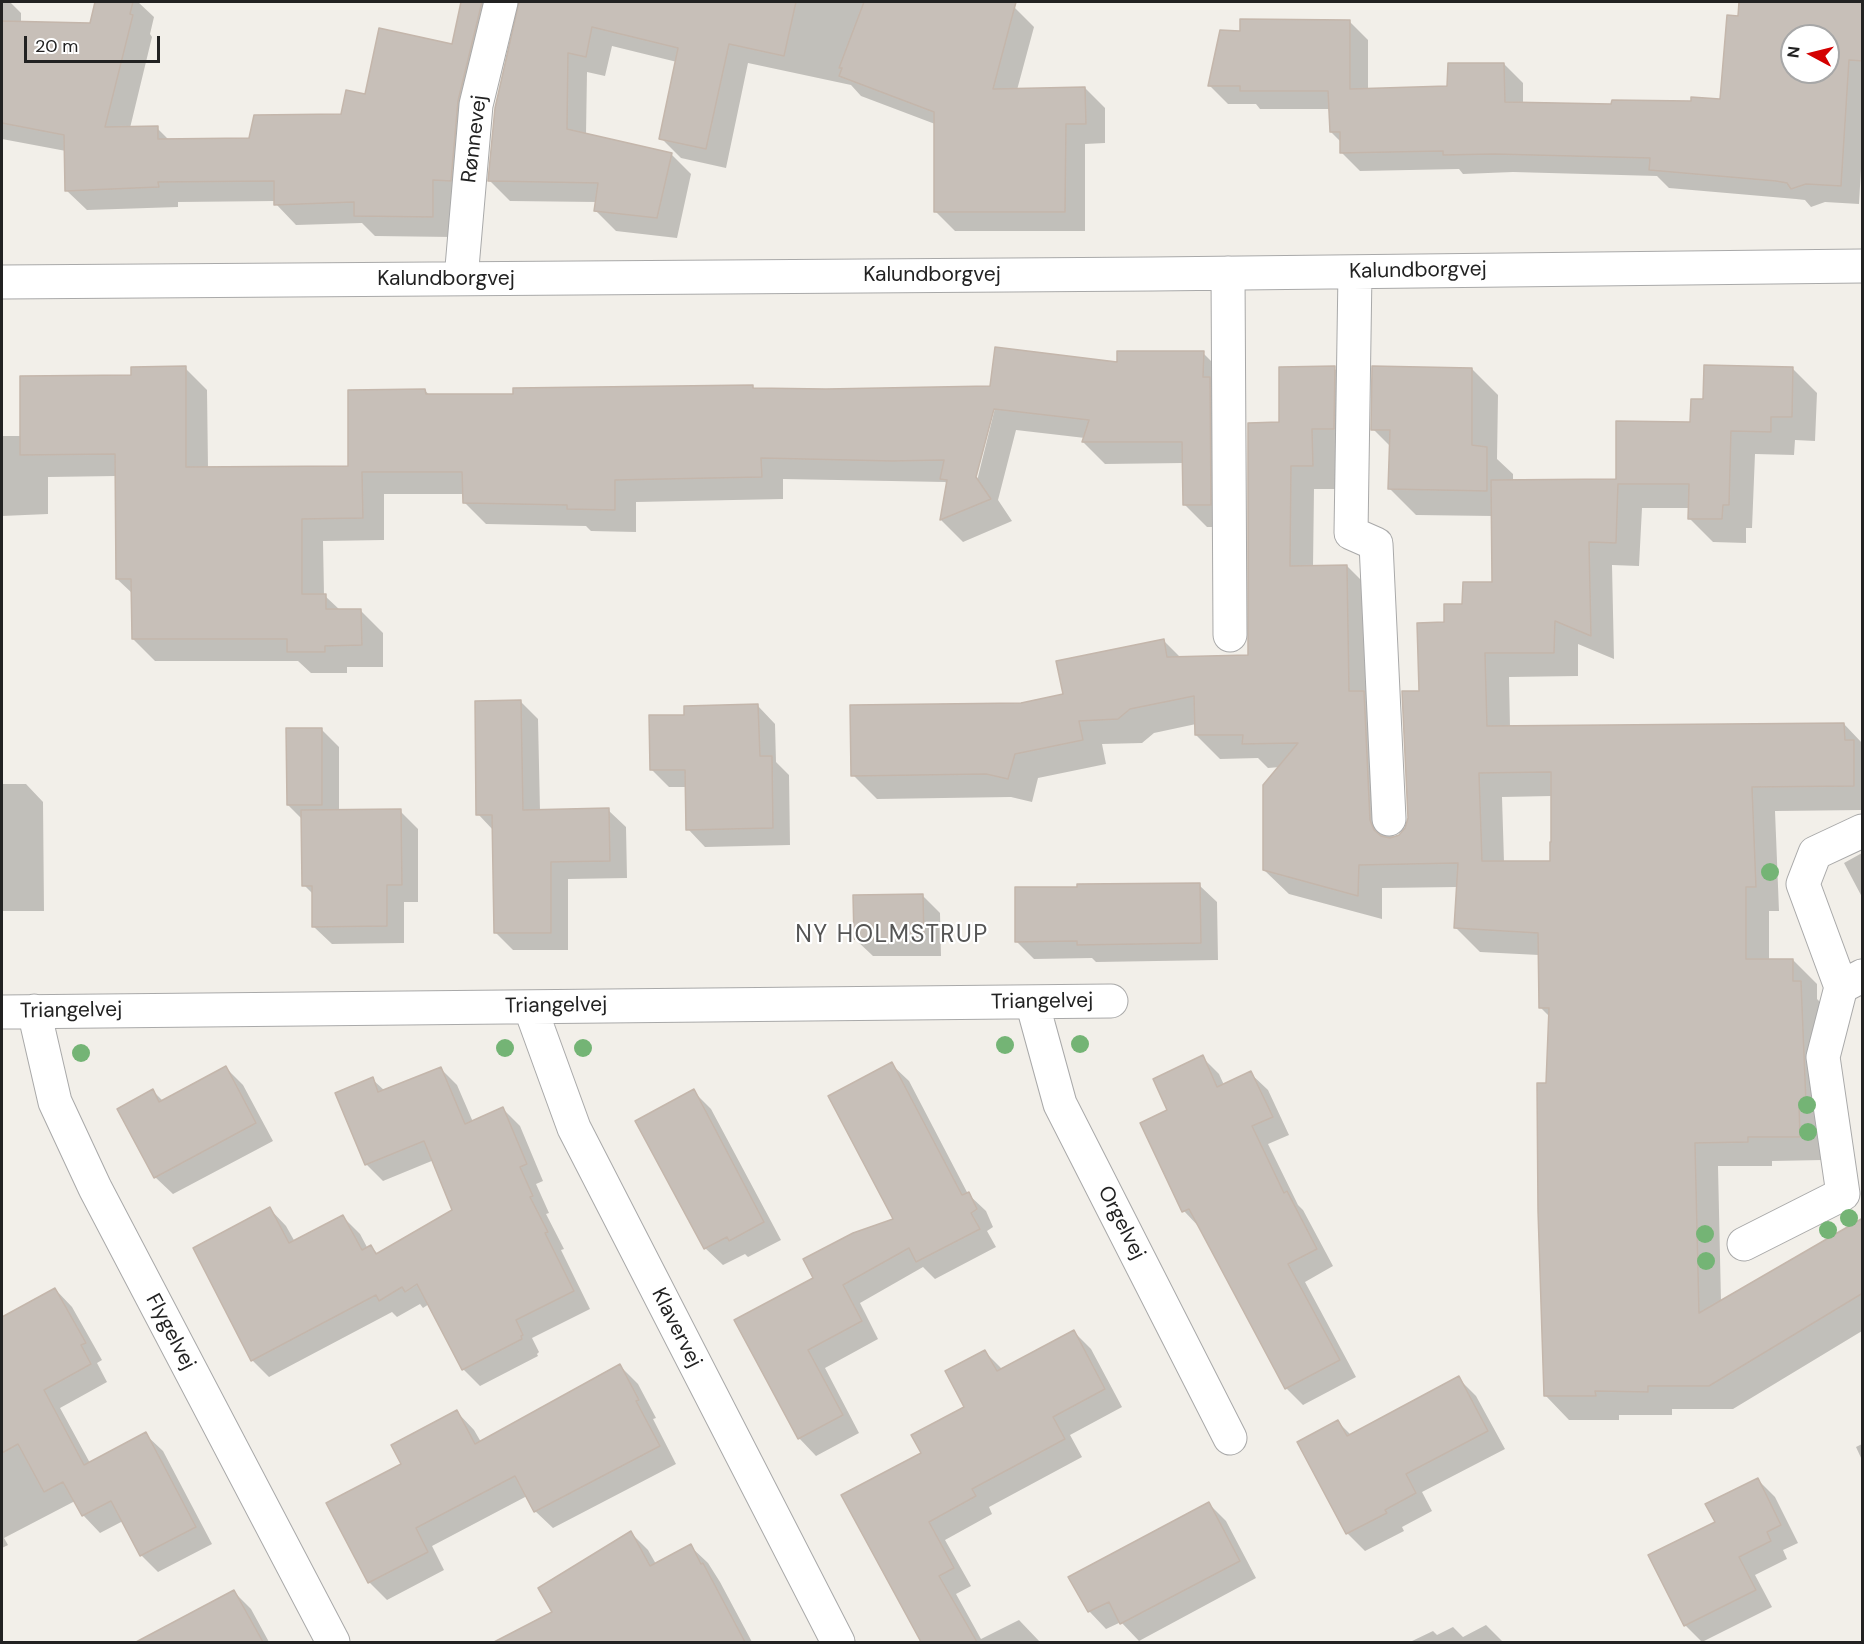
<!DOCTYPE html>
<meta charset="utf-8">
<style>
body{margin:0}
#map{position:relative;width:1864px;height:1644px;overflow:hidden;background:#f2efe9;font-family:"DM Sans",sans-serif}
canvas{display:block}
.frame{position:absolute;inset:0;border:3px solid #222;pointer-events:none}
.north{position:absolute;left:1780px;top:24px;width:60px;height:60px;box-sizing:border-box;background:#fff;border:2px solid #a7a7a7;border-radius:50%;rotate:277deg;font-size:16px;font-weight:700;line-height:24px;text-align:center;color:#222}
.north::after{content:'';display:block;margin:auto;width:21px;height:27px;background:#d40000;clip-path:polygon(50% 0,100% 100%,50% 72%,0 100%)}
.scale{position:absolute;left:24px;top:36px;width:136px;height:27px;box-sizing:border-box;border:3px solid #222;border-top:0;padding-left:8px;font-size:18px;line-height:21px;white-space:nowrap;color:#222;-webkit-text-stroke:4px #fff;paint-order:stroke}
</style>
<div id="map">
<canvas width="1864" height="1644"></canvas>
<div class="frame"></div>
<div class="north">N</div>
<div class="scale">20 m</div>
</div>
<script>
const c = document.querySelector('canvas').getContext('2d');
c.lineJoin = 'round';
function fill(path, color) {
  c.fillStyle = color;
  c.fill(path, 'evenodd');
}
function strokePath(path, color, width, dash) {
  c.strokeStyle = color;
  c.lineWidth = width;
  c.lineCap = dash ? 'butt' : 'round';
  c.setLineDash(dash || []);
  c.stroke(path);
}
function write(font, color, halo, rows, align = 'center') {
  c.font = font + ' "DM Sans",sans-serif';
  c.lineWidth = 4.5;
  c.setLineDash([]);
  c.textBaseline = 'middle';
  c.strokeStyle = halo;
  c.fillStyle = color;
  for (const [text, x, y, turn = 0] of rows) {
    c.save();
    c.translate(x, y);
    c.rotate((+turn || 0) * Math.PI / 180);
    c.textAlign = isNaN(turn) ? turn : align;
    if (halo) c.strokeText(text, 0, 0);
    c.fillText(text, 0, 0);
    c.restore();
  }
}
const shadow = new Path2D(`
 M2,2H10L21,13V23L91,24L96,2H138L154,17L150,34L152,37L130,128H157L169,140L251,139L342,115L366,96L453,46L463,2H486L452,237L375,236L362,223L296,225L276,204V201L178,202V207L87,210L66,190V151L2,139Z
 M521,2H993L1014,7L1034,27L1017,90L1085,88L1105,108V143L1085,144V231H955L935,211V124L861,96L851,85L748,63L726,168L681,158L661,138L677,62L612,46L605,76L587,72L586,135L671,154L691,174L677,238L616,231L596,211L597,202L510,201L490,181Z
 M1741,2H1862V152L1859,204L1825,202L1811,207L1805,200L1796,199L1669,188L1657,176L1513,172L1463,174L1459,169L1360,171L1341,152V142L1331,132L1330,109H1260L1256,104H1228L1209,85L1241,32L1349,21L1368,40V90L1449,88L1504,64L1523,83V104L1612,105L1721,101L1739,17ZM1792,36H1828V72H1792Z
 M1203,353L1225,375L1232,527H1207L1185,505L1184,463L1105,464L1083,442L1085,438L1016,430L998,500L1012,521L963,542L941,520L948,484L945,482L783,479V499L636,502V532L591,531L586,526L486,524L464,502V494H384V540L323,541L324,595L341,611H361L383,633V667H347V673H311L298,661H155L133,639V594L117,579V476L48,477V514L2,516V436H22L133,377L185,368L207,390L208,468H350L425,391L430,395L515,396L752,386L755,389L826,391L991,387L1119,363ZM992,408H995L976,485L973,484Z
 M1334,368L1358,392L1357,453L1335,452L1336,489H1314L1313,567L1347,566L1371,590L1388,717L1393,838L1400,836L1407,828L1420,693L1446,624L1464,605L1493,584V516L1416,515L1390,489L1391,447L1373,429L1472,369L1498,395L1497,459L1513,474V481H1617L1692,423L1705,401L1793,369L1817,393L1815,441L1795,440L1794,455L1755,454L1752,528H1746V543L1713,542L1689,518L1690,508H1642L1639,566L1612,565L1614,659L1578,644V676L1509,677L1510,727L1844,724L1862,743V810L1775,811L1779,911H1769V961L1793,960L1817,984V999L1825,1007L1823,1160L1772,1161V1166H1718L1721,1302L1850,1226L1862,1239V1331L1733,1409H1672V1415H1619V1420H1569L1545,1395L1550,1017L1540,1007L1539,955L1480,952L1456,928L1458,887L1382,888V919L1289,894L1264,870L1280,767L1268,768L1258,758L1220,759L1196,735V724L1154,733L1142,743L1102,744L1106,764L1038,778L1032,802L1011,797L877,799L853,775L1021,704L1065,695L1163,640L1181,658L1250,657L1280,423ZM1552,796L1551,862H1504L1502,797Z
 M521,702L538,719L540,811L608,810L626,827L627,878L568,879V950H513L496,933L494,831L478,814Z
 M758,706L775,724L776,762L789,775L790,845L705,847L688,829L687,787H669L652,770L686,716Z
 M321,729L339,747V811H400L418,829V902H404V943L332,944L314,927V895L304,885L302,819L288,805Z
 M2,784H26L43,802L44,911H2Z
 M1862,853V897L1844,863Z
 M1199,885L1217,902L1218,960L1096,962L1092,958L1034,959L1016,941Z
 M922,895L940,913L941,956H873L855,939Z
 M1202,1057L1219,1074L1224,1085L1250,1073L1268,1090L1289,1135L1268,1144L1298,1205L1303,1210L1333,1266L1305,1282L1356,1377L1303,1405L1286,1388L1201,1229L1184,1211L1142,1123L1169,1111Z
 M891,1064L909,1081L968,1194L986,1211L993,1227L987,1231L996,1247L935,1279L923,1267L860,1303L878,1339L825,1368L859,1433L816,1456L799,1438L815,1279L895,1220Z
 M226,1068L243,1085L273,1141L173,1194L155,1177L153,1091L163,1101Z
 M440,1068L457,1085L473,1122L503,1109L520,1126L543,1181L536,1184L549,1213L546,1214L564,1249L561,1250L590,1309L532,1338L539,1352L537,1354L538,1356L480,1386L463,1369L429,1304L423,1308L420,1304L397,1317L392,1312L269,1377L252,1360L269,1208L286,1226L295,1242L343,1217L360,1234L368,1249L371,1247L379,1255L454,1211L434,1160L383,1181L366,1164L372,1079L385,1091Z
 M693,1091L711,1109L781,1240L748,1257L745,1254L723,1265L705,1248Z
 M55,1289L72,1307L102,1360L97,1363L107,1382L60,1408L90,1463L145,1434L163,1451L212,1544L158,1572L141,1555L123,1521L100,1533L83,1515L75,1501L4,1538L8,1545L2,1548V1319Z
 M1074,1332L1091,1349L1122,1407L1070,1435L1082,1457L989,1507L992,1514L945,1540L971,1586L956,1594L981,1639L1019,1620L1040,1642H923L844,1495L923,1454L966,1407L985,1352L1003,1370Z
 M620,1366L638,1384L656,1418L653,1419L676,1464L553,1528L535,1511L527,1496L432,1546L444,1570L387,1600L369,1582L328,1504L403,1465L457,1412L474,1430L481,1442Z
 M1458,1378L1476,1396L1505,1449L1422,1492L1432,1511L1402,1527L1404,1531L1365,1551L1347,1533L1338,1422L1351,1435Z
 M1862,1444V1460L1856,1447Z
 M1758,1480L1775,1497L1798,1543L1783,1550L1787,1559L1755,1575L1772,1607L1702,1642L1685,1625L1650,1556L1717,1523Z
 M1209,1504L1226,1521L1256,1578L1139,1641L1121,1622L1106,1629L1089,1611Z
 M631,1533L648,1550L656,1564L690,1546L708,1563L720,1582L752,1642H497L554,1612Z
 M234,1592L251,1609L269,1642H140Z
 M1486,1625L1503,1642H1410L1433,1631L1437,1635L1453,1627L1463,1637Z`);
const building = new Path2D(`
 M95,2H133L130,14L133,15L105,127L158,126V139L249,138L254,115L341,114L346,90L365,94L379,28L452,44L461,2H482L458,101L451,181L433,180V217L354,216V202L274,205V181L158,182L159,187L65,191L64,135L2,123V21L90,23Z
 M519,2H796L784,56L729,44L706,149L659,139L678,48L592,27L586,57L568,53L567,129L672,153L657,218L594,211L598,183L488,181L495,108Z
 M864,2H1016L993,89L1085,87L1086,124H1066L1065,212H934V112L839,76L842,68H839Z
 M1739,2H1863V61L1849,60L1841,186L1806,184L1791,189L1787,183L1776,181L1649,170L1650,158L1494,154L1443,155V151L1340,153V132H1330L1328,91H1240V86H1208L1220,30L1240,31V19L1350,20V89L1447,86L1448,63H1504L1505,102L1611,104L1612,100L1691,101V97L1720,99L1727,15L1738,16ZM1792,36H1828V72H1792Z
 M995,347L1117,362V351H1204L1203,377H1210L1211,505H1183L1182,442H1082L1089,420L994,409L976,477L991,499L940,520L947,480L940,479L944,460L892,461L761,458L762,477L615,480V510L567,509V505L463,503L462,472H362L363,518L302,519V594H326V609H361L362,645L325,646V652H287V639H132L131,579H116L115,454L20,455V376L131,375V367L186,366V467L348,466V390L425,389L426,394H513V388L753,385V388L826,389L990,386Z
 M1704,365L1793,367L1792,417H1771V432L1731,431L1729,505H1723L1722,519H1688L1689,484H1618L1616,543L1589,542L1591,636L1555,621L1554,653H1485L1487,726L1844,723L1845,740H1854V786L1752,787L1756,887H1746V959H1793V981H1801L1806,1103H1799L1800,1137H1748V1142L1695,1143L1699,1313L1863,1218V1293L1709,1386H1648V1392L1595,1391L1596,1396H1544L1538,1211L1537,1083H1546L1549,1008H1539L1538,933L1454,928L1458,863L1359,865L1358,896L1263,870V785L1298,743L1242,744L1243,735H1195L1194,696L1130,709L1118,719L1079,721L1083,740L1015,754L1008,779L986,774L851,776L850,705L1021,703L1063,694L1056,661L1164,639L1167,657L1248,655V423L1279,422V367L1335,366L1334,429H1312L1313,466H1291L1290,566L1347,565L1349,691H1364L1370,820L1374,830L1381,836L1390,838L1399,835L1405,828L1408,818L1402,691H1419L1417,623L1444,622V604H1462L1463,582H1492L1491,480L1616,479V421L1690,422L1691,399H1703ZM1551,772V842H1550V861H1482L1479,773Z
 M1372,366L1472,368V445L1487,447V491L1388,489L1390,430H1371Z
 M521,700L523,810L609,808L610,861L551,862V933H494L492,815H476L475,701Z
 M758,704L760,756H772L773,828L686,830L685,770H650L649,715H684V706Z
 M286,728H322V805H287Z
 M401,809L402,885H387V926L312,927V886H302L301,810Z
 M1200,883L1201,943L1077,945V941L1015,942V887H1077V884Z
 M923,894L924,939H854L853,895Z
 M1203,1055L1217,1087L1251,1071L1273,1117L1252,1126L1284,1193L1287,1191L1317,1249L1288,1264L1340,1360L1285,1389L1189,1209L1182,1212L1140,1123L1167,1110L1153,1079Z
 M892,1062L962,1195L969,1192L977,1209L971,1213L980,1229L916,1262L909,1248L843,1285L862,1321L808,1350L843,1415L798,1439L734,1320L813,1278L803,1259L853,1233L893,1219L828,1096Z
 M226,1066L256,1123L154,1178L117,1109L153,1089L159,1102Z
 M441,1067L465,1124L503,1107L527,1164L520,1167L533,1196L530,1197L548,1232L545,1233L574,1291L516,1320L523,1335L521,1336L522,1339L462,1370L417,1284L405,1292L402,1287L379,1301L376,1295L251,1361L193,1248L270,1207L289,1243L343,1215L362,1250L371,1245L376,1254L452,1210L424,1141L365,1165L335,1093L373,1077L378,1092Z
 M694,1089L764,1222L729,1241L727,1237L704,1249L635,1121Z
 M55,1288L86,1343L81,1345L91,1364L44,1390L84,1465L146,1432L196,1527L140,1556L111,1501L82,1516L63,1482L44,1492L18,1444L2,1453V1317Z
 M1074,1330L1105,1389L1053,1417L1065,1439L972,1489L976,1496L929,1522L954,1568L939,1576L977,1642H921L841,1495L921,1453L911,1435L964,1407L945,1371L985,1350L997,1371Z
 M620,1364L639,1400L636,1401L660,1446L534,1512L515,1476L416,1528L428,1552L368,1583L326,1503L401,1464L391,1445L457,1410L475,1444Z
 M1459,1376L1488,1431L1406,1474L1416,1493L1385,1510L1387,1513L1346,1534L1297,1442L1338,1420L1347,1436Z
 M1758,1478L1781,1525L1767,1532L1771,1541L1739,1557L1756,1590L1684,1626L1648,1555L1715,1522L1705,1504Z
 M1209,1502L1240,1561L1120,1624L1109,1602L1088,1612L1068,1577Z
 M631,1531L650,1566L691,1544L701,1564L703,1563L745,1642H494L552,1612L538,1588Z
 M234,1590L263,1642H136Z`);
const minor = new Path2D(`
 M1355,272L1351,533L1376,544L1389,819
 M1228,273L1230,635
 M461,279L476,105L501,2
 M2,282L1153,274L1862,266
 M1841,987L1803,884L1815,853L1862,831
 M1032,1002L1060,1104L1230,1438
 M530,1007L574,1128L838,1642
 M34,1011L55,1102L95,1188L333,1642
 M2,1012L1111,1001
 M1744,1244L1843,1194L1823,1057L1841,987L1862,976`);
const trees = [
 [1770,872],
 [1080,1044],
 [1005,1045],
 [505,1048],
 [583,1048],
 [81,1053],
 [1807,1105],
 [1808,1132],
 [1849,1218],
 [1828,1230],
 [1705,1234],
 [1706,1261]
];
const streetNames = [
 ["Rønnevej",475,139,-83],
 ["Kalundborgvej",1418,271,-1],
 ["Kalundborgvej",932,275],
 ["Kalundborgvej",446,279],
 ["Triangelvej",1042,1002,-1],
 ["Triangelvej",556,1006,-1],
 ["Triangelvej",71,1011,-1],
 ["Orgelvej",1121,1223,63],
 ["Klavervej",676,1328,63],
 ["Flygelvej",170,1332,62]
];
const quarterNames = [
 ["NY HOLMSTRUP",892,936]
];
fill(shadow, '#0003');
fill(building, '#c7bfb8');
strokePath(building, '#c4b6ab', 1.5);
strokePath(minor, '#a9a9a9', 35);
strokePath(minor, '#fff', 33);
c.fillStyle = '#74b475';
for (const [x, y] of trees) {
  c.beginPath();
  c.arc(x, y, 9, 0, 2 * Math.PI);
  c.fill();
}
write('21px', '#222', '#fff', streetNames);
c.letterSpacing = '1.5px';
write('24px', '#555', '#fff', quarterNames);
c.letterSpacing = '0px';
</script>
